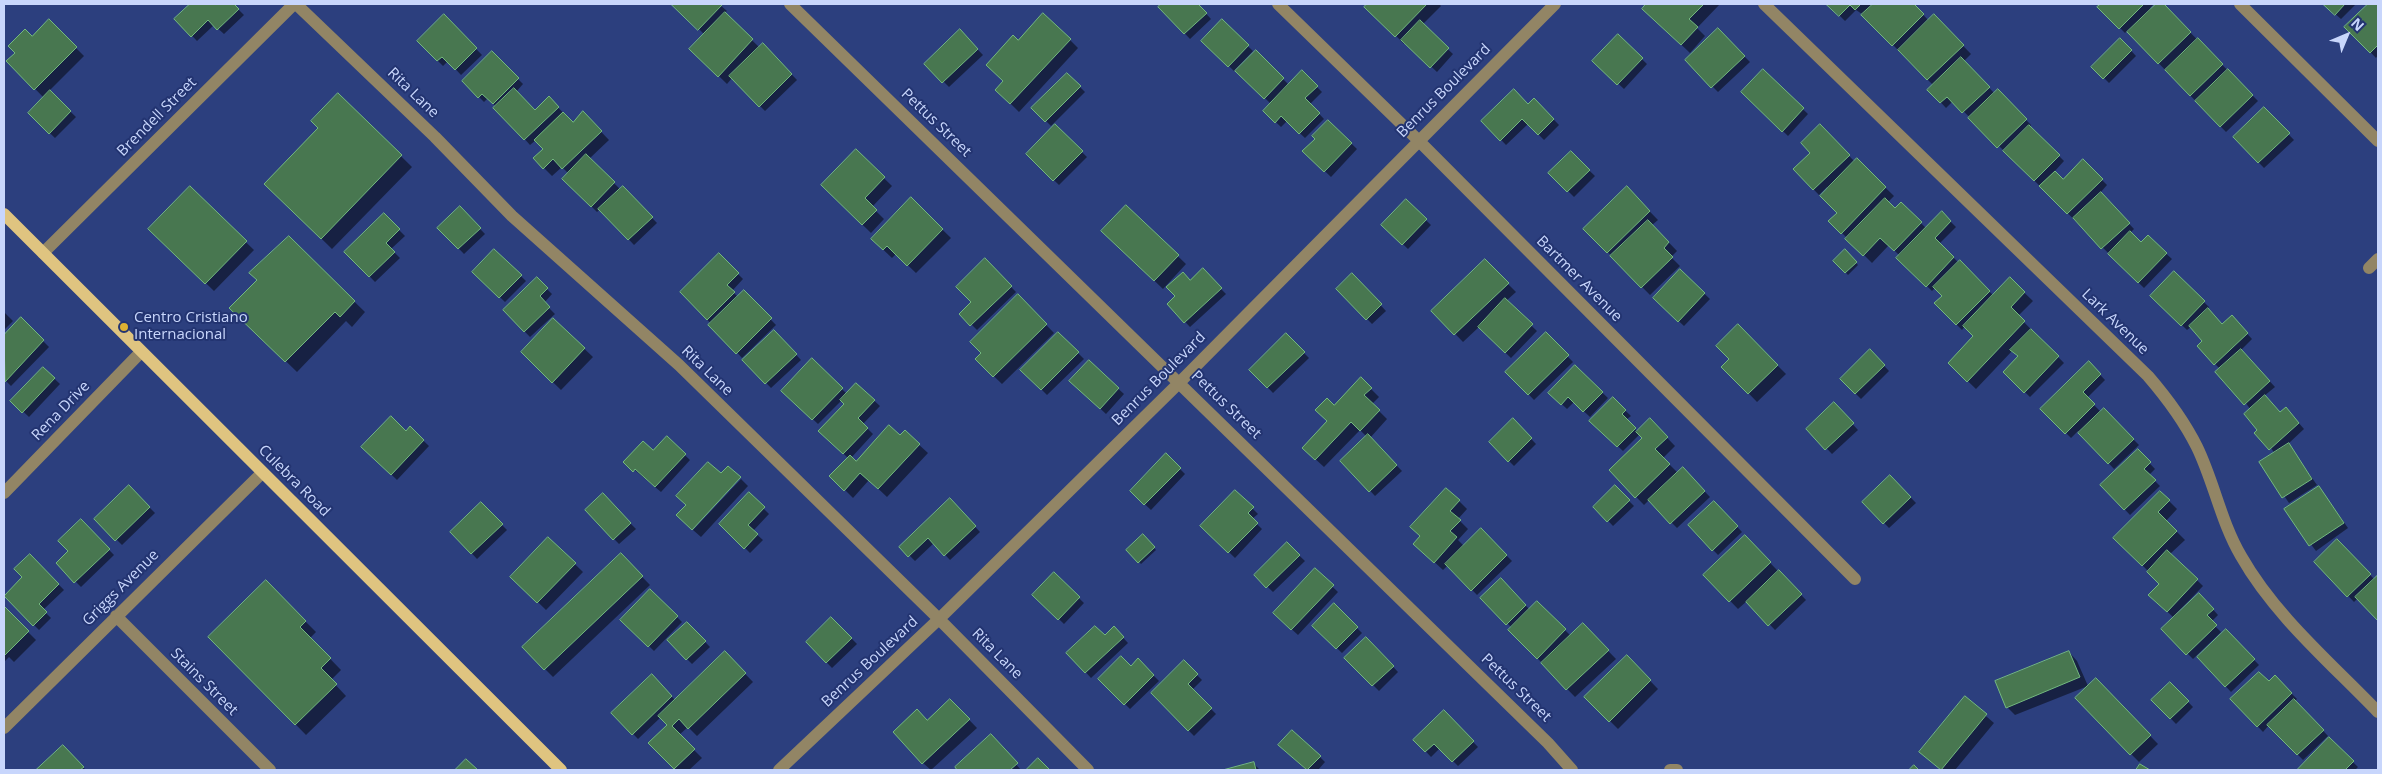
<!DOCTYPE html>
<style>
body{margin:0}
#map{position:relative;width:2382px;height:774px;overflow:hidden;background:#2c3f7e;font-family:"Open Sans",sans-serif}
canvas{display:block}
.frame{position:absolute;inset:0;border:5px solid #c8d6fc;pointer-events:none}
.north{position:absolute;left:2322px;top:10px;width:50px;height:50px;-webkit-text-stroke:4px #233471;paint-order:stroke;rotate:45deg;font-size:14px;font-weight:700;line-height:20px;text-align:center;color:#c8d6fc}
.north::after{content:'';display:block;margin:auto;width:18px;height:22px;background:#c8d6fc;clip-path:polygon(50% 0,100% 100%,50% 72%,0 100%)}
</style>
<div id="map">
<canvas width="2382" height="774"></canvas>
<div class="frame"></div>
<div class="north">N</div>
</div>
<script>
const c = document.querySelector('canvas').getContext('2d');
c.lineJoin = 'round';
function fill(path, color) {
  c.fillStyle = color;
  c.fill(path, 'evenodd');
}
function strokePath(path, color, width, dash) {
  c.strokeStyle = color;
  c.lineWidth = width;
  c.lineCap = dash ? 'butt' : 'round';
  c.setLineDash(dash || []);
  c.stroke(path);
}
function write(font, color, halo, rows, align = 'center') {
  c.font = font + ' "Open Sans",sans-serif';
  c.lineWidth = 4;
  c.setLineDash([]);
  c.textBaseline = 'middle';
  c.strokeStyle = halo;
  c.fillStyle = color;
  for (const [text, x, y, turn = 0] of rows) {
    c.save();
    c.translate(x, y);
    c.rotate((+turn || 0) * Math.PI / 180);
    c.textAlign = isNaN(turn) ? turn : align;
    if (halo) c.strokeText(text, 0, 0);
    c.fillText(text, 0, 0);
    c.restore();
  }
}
const shadow = new Path2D(`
 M192,4H233L244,15L224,34L214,25L197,41L176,19Z
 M673,4H719L727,11L724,13L760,48L763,45L797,80L765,111L732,78L727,84L691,49L705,35Z
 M1163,4H1201L1199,6L1211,19L1190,39L1160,7Z
 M1365,4H1439L1441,6L1422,25L1453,54L1437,72L1405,42L1404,44Z
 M1648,4H1720L1697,28L1705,36L1690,53L1644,9Z
 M1828,4H1913L1929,21L1934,16L1971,54L1964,61L1995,94L1998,91L2031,125L2030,127L2064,161L2054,172L2063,181L2083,161L2107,185L2100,193L2134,229L2130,233L2141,244L2148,237L2172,259L2144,288L1953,101L1946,108L1929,90L1933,85L1862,14L1856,10L1845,21Z
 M2103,4H2154L2150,8L2152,10L2158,4H2162L2258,101L2226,132L2127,31L2125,33L2099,7Z
 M2324,4H2356L2341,19Z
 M2370,4H2378V55L2376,58L2346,27Z
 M444,16L482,55L461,75L448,61L443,66L418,41Z
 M49,21L84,56L49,91L76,117L55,138L29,113L44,98L8,61Z
 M1222,21L1253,51L1234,71L1203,41Z
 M1718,30L1750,62L1718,92L1686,60Z
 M960,31L983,55L949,87L926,64Z
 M1618,36L1647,64L1624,89L1594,61Z
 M2120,39L2136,56L2109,83L2093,67Z
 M1070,40L1078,48L1019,112L1005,98L1004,81Z
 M1256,52L1289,85L1302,72L1322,92L1310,104L1324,119L1305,138L1287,121L1281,127L1264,111L1271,104L1237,71Z
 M492,53L523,84L516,92L535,112L549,98L573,123L583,113L609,140L589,159L620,189L622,187L657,223L634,245L600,209L597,212L564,179L569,174L562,167L552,176L534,158L544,149L536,140L530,145L488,98L484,102L463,81Z
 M1763,71L1808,114L1788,136L1743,92Z
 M1067,74L1085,92L1051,126L1033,108Z
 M338,94L412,167L332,249L266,184L319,128Z
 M1534,99L1559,125L1544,140L1528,124L1506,145L1483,121L1528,105Z
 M2264,109L2294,140L2264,168L2234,137Z
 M1328,121L1357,149L1331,177L1304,151L1317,139Z
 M1055,126L1087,157L1059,185L1027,154Z
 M1820,126L1855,162L1857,160L1894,196L1888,202L1895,210L1901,204L1927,229L1942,213L1956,227L1939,244L1994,296L2010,279L2033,301L2018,316L2064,363L2030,397L2004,372L2019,357L2013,350L1976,389L1949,363L1975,336L1965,326L1962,330L1935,303L1944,296L1936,287L1932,291L1898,258L1900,256L1889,245L1872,263L1830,221L1839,213L1828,189L1827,187L1819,195L1794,169L1812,153Z
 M856,151L892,186L872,207L884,219L871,233L822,185Z
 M1571,153L1595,176L1574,197L1550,173Z
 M190,188L254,250L214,291L150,229Z
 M1627,188L1658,220L1652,225L1677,251L1671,257L1680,266L1650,295L1585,229Z
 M911,199L951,238L916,273L896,254L892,258L872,239Z
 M1406,201L1431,225L1408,249L1383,225Z
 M1126,206L1186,264L1163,289L1111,239Z
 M460,208L485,234L464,254L439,228Z
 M384,215L405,236L391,249L400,258L375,282L346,252Z
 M289,238L365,312L352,327L346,321L297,372L231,308L258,280Z
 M494,250L526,281L505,302L474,272Z
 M1845,251L1858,265L1848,275L1835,261Z
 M719,255L743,279L732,291L738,297L744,292L776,325L742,358L682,292Z
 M985,260L1016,292L977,330L961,314L973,302Z
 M1485,261L1516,292L1506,301L1537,331L1511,358L1479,327L1463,342L1433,311Z
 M1202,270L1226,294L1190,327L1168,304Z
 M1680,271L1710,299L1684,326L1654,298Z
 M2174,273L2209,307L2207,310L2222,325L2232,317L2252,339L2241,350L2275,387L2264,396L2280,414H2291L2304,429L2288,444L2317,485L2289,503L2261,462L2275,454L2259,430L2251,410L2220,369L2198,346L2204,341L2191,327L2187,330L2152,296Z
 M1352,275L1386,311L1372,324L1338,289Z
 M537,279L552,294L544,303L555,314L530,337L504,310Z
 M1018,296L1054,333L1002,384L976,359L983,353Z
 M4,312L13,321L4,330Z
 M21,319L49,347L11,386L4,379V337Z
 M554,320L593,357L561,390L522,352Z
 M1738,326L1786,374L1757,402L1723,367L1730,359Z
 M774,331L801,360L771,388L744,360Z
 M1058,333L1084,359L1047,395L1022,370Z
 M1546,334L1573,362L1534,400L1507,372Z
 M1286,335L1309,358L1273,393L1251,370Z
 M1870,351L1889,371L1861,399L1841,379Z
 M812,360L847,394L856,384L880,406L863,424L873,434L851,458L856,463L900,437L905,432L928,453L887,497L869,480L853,498L831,476L848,458L820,431L845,404L842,400L818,424L783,391Z
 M1089,362L1124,394L1106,414L1071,381Z
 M2089,363L2105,380L2087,398L2101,412L2104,410L2139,445L2114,469L2078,431L2071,438L2042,409Z
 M1575,367L1608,398L1590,417L1574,402L1567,409L1550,393Z
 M43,368L60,384L29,417L12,401Z
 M1361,379L1379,397L1372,404L1387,419L1370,438L1402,471L1375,496L1342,461L1367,437L1360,430L1324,467L1312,456L1334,407Z
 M1613,399L1631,416L1626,420L1638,432L1650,420L1675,446L1663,458L1678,473L1683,469L1710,497L1677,528L1649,500L1644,505L1610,470L1644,438L1640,434L1623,451L1591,421Z
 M1834,404L1858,430L1832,454L1808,429Z
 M1513,420L1536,444L1514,466L1490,442Z
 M410,428L429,446L397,480L363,447L406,432Z
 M667,438L690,460L661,492L625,462L654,452Z
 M2138,451L2155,469L2149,475L2160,486L2130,515L2102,485Z
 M1166,455L1185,474L1151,510L1131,491Z
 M1890,476L1916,503L1889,528L1864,502Z
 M741,479L748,486L701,537L693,530Z
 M129,487L155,513L122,545L96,519Z
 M1615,487L1634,506L1613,526L1595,507Z
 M2319,487L2348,528L2316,551L2285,510Z
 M1235,491L1258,514L1252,519L1262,529L1235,558L1202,526Z
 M2160,492L2177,509L2166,521L2185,540L2170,554L2203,586L2176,614L2177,615L2199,594L2218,615L2211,622L2221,632L2193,659L2163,629L2174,618L2150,595L2161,584L2115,538Z
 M749,494L769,514L753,531L763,540L750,553L721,524Z
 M602,495L636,529L619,544L586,510Z
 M950,500L980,532L950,560L934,543L915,561L901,547Z
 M1459,501L1467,509L1458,519L1468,529L1458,540L1464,546L1481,530L1512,561L1477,595L1448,565L1443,570L1415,544Z
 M1714,502L1742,532L1718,555L1689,525Z
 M481,504L507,530L477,559L452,532Z
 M81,521L114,555L81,587L57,563L70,551Z
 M1143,536L1156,550L1141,564L1128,550Z
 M1745,537L1806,600L1775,630L1747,601L1738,609L1705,575Z
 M549,539L583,572L546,610L512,577Z
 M2337,541L2375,580L2378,577V619L2358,598L2354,602L2316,562Z
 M1287,544L1305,561L1273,592L1255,575Z
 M30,555L64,590L43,610L51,618L39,630L5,596L24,577Z
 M621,555L650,585L553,677L545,669Z
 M1315,570L1338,592L1298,635L1274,613Z
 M1054,574L1084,603L1064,624L1034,595Z
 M1501,580L1530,610L1537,603L1571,636L1583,625L1616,659L1575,697L1510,630L1512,628L1482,598Z
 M266,582L316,632L310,638L341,670L331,680L346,696L306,735L210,637Z
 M650,590L682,622L654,651L622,620Z
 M1334,605L1362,633L1342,653L1314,626Z
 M4,608L36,640L14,662L9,657L4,662Z
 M831,618L857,644L832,668L807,642Z
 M687,623L710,647L692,664L669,641Z
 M1114,628L1128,643L1091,678L1068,653L1105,637Z
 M2226,631L2259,665L2231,692L2198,657Z
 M1366,638L1398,672L1379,691L1346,658Z
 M2069,652L2077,661L2088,686L2015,715L2007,707Z
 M725,653L753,682L697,736L688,727L679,735L702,758L689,770H676L650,743L668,725L661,717L638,739L613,713L652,676L675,700Z
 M1627,657L1658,689L1618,729L1586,697Z
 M1138,660L1159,681L1130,709L1100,679L1131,668Z
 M1184,662L1202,680L1192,690L1216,714L1194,736L1152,693Z
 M2275,677L2297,699L2295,701L2328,736L2303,760L2269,725L2263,732L2232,699L2269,683Z
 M2096,680L2158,744L2139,762L2076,698Z
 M2170,683L2193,707L2176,724L2153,700Z
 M1965,698L1994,723L1955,770H1941L1929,760Z
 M950,700L977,728L931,770L923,763L927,722Z
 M1444,712L1478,747L1458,766L1440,748L1431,757L1415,740Z
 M2329,739L2358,767L2355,770H2299Z
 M996,741L1021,770H959L957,768Z
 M1280,745L1320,757L1325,762L1318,770H1306Z
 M63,747L86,770H38Z
 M1254,764L1260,770H1228Z`);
const building = new Path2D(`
 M190,4H234L239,9L217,30L208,20L191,37L174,19Z
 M671,4H721L722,5L698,30Z
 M1161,4H1198L1207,13L1184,34L1158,7Z
 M1367,4H1427L1395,37L1364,7Z
 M1646,4H1704L1689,19L1698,27L1681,45L1642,9Z
 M1826,4H1861L1855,10L1850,5L1839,16Z
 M1873,4H1914L1924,14L1892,46L1861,15Z
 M2101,4H2144L2119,29L2097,7Z
 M2156,4H2164L2191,32L2158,64L2127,32Z
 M2323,4H2345L2335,15Z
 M2368,4H2378V45L2370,53L2344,27Z
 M725,12L753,39L718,77L689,49Z
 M1043,13L1071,39L1010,104L995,90L1003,81L986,65L1013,35L1018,40Z
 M444,14L477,48L455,70L442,57L437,61L417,41Z
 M1934,14L1964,45L1927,80L1898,50Z
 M49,19L77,47L34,90L6,61L15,53L8,46L25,29L32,36Z
 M1222,19L1249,45L1228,67L1201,41Z
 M1420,20L1449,48L1430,68L1401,40Z
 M1718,28L1745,56L1711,88L1685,60Z
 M960,29L978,49L942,83L924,64Z
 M1618,34L1643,58L1617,85L1592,61Z
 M2120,38L2132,50L2103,79L2091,67Z
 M2198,38L2223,64L2190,96L2165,70Z
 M763,43L792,74L759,107L729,76Z
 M1256,50L1284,78L1264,99L1235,71Z
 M492,51L519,78L493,104L482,94L478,98L462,81Z
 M1961,57L1990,87L1962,113L1947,97L1940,103L1927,90Z
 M1763,69L1804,108L1782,132L1741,92Z
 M2228,69L2253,95L2220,127L2195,101Z
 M1302,70L1318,86L1305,98L1320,113L1299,134L1281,116L1275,123L1263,111Z
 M1067,73L1081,86L1045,122L1031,108Z
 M514,88L535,110L549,96L559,107L524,140L493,108Z
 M1514,89L1528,104L1534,98L1554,119L1538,135L1522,119L1500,141L1481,121Z
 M1998,89L2027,119L1997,148L1968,118Z
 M50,90L71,111L49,134L28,113Z
 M338,93L402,155L321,239L264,184L318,128L311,121Z
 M2264,107L2290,133L2258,163L2233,137Z
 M583,111L602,131L562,169L553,159L543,169L533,158L543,149L534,140L563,112L573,122Z
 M1328,120L1352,143L1324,172L1302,151L1315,139L1312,136Z
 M1055,124L1083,151L1053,181L1026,154Z
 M1820,124L1850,155L1813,190L1793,169L1810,153L1801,143Z
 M2029,125L2060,155L2034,181L2003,151Z
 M856,149L885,177L865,198L877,210L862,225L821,185Z
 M1571,151L1590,170L1567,192L1548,173Z
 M586,154L615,182L591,207L562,179Z
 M1857,158L1886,187L1841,234L1828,221L1837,213L1820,196Z
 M2083,159L2103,179L2067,214L2039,186L2055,171L2063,179Z
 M190,186L247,241L205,284L148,229Z
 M623,186L653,217L628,240L598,209Z
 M1627,186L1650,211L1607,253L1583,229Z
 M2101,192L2130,223L2101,249L2073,218Z
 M911,197L943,229L907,266L887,246L883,250L871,239Z
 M1885,198L1895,208L1901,202L1922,222L1894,251L1880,238L1863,256L1845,239Z
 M1406,199L1427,219L1402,245L1381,225Z
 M1126,205L1179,255L1154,281L1101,231Z
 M460,206L481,228L458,249L437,228Z
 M1942,211L1951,221L1935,238L1954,257L1926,287L1896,258Z
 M384,213L400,229L386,243L395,252L369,277L344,252Z
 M1648,220L1669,242L1664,248L1673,257L1641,288L1610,256Z
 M2130,231L2141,242L2148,235L2167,253L2138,283L2108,254Z
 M289,236L355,301L340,317L335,312L285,362L229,308L257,280L249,273Z
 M494,249L522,275L499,298L472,272Z
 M1845,249L1857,262L1845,273L1833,261Z
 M719,253L739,273L727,285L735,292L707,320L680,292Z
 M985,258L1012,286L970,326L959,314L971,302L956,287Z
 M1485,259L1509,283L1454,335L1431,311Z
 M1960,260L1990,291L1956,325L1934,303L1942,296L1933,287Z
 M1203,268L1222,288L1184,323L1167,304L1175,296L1166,287L1183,272L1190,280Z
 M1680,269L1705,293L1678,322L1653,298Z
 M2174,271L2205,301L2181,326L2150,296Z
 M1352,273L1382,304L1366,320L1336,289Z
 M537,277L548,288L540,296L550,307L524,332L503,310Z
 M2010,277L2025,292L2011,307L2025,321L1967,382L1948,363L1973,336L1963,326Z
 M744,290L772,318L736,354L708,325Z
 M1018,294L1047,324L993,377L975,359L981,353L970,342Z
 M1505,298L1533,324L1505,353L1478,327Z
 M2208,308L2222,324L2232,315L2248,333L2214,365L2197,346L2202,341L2189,326Z
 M21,317L44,340L5,382L4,335Z
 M553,318L585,348L552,383L521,352Z
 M1738,324L1778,365L1748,394L1721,367L1729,359L1716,346Z
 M2031,329L2059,356L2024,393L2003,372L2018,356L2010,350Z
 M774,330L797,354L765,384L742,360Z
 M1058,332L1079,352L1041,390L1020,370Z
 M1546,332L1569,355L1528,395L1505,372Z
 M1286,333L1305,352L1267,388L1249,370Z
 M1870,349L1885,365L1855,394L1840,379Z
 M2241,349L2270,381L2244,405L2215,372Z
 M812,358L843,388L812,420L781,391Z
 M1089,360L1119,388L1100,409L1069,381Z
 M2089,361L2101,374L2083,392L2095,404L2065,434L2040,409Z
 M1575,365L1603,392L1583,412L1568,397L1561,405L1548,393Z
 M43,367L55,378L22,413L10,401Z
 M1361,377L1372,388L1364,395L1380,410L1360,431L1351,422L1315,460L1302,448L1327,421L1315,410L1327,398L1334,405Z
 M856,383L875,400L858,418L868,428L843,454L818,431L844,404L840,400Z
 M2265,395L2280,412L2286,407L2299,423L2269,450L2254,433L2257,430L2244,414Z
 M1613,397L1626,410L1622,414L1636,428L1617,447L1589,421Z
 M1834,402L1854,423L1825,450L1806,429Z
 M2104,408L2134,439L2108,464L2078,433Z
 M391,416L406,431L410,426L424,440L391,475L361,447Z
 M1513,418L1532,438L1508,462L1489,442Z
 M1650,418L1668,437L1655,449L1670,464L1635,498L1609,470L1642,438L1636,432Z
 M889,425L900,435L905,430L920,444L878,489L860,473L844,491L829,476L850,455L856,461Z
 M1368,434L1397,465L1369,492L1340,461Z
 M667,436L686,454L655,487L635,469L633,472L623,462L643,441L653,450Z
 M2289,443L2312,479L2282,498L2259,462Z
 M2138,449L2151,462L2144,469L2156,480L2124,510L2100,485Z
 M1166,453L1181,468L1144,505L1130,491Z
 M708,462L721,473L728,466L741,477L692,530L676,515L686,505L676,496Z
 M1683,467L1705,491L1670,524L1648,500Z
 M1890,475L1911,497L1883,524L1862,502Z
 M129,485L150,507L115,541L94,519Z
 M1615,485L1630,500L1607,522L1593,507Z
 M2319,486L2344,523L2309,546L2284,509Z
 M1446,488L1460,500L1450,511L1461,520L1450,531L1457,537L1434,563L1413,544L1420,536L1410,527Z
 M1235,490L1254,507L1248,513L1258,523L1228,553L1200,526Z
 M2160,491L2170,500L2158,512L2177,531L2142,566L2113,538Z
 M749,492L765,507L748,525L758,534L744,549L719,524Z
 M603,493L631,523L613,540L585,510Z
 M950,498L976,526L944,556L928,538L908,557L899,547Z
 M1714,501L1738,526L1712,551L1688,525Z
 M481,502L503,524L471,554L450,532Z
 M81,519L110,549L74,583L56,563L68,551L58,541Z
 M1481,528L1507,555L1471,591L1445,564Z
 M1143,534L1155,547L1138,563L1126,550Z
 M1745,535L1771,562L1729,602L1703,575Z
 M548,537L576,563L537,603L510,577Z
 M2337,539L2371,574L2347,597L2314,562Z
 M1287,542L1300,555L1266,588L1254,575Z
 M2167,550L2198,579L2167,612L2148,595L2159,584L2147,572Z
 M621,553L643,576L544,670L522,647Z
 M30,554L59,584L39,604L47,612L33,626L4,596L22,577L14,569Z
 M1315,568L1334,585L1291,630L1273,613Z
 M1779,570L1802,594L1768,626L1746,602Z
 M1054,572L1080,597L1058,620L1032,595Z
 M2378,575V621L2355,597Z
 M1501,578L1526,605L1506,625L1480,598Z
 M266,580L306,621L300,627L331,658L321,668L337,684L295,725L208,637Z
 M650,589L678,616L648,647L620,620Z
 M2199,593L2214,609L2207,615L2217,625L2186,655L2161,629Z
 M1537,601L1566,629L1537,659L1508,630Z
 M1334,603L1358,627L1336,649L1312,626Z
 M4,606L29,631L5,655L4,654Z
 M831,617L852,638L826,663L806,642Z
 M687,622L706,641L686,660L667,640Z
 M1583,623L1609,650L1566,690L1541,663Z
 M1095,626L1105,635L1114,626L1124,637L1085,673L1066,653Z
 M2226,629L2255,659L2225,687L2197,657Z
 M1366,637L1394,666L1372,686L1344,658Z
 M725,651L746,673L688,729L679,719L672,726L695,749L674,769L648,743L667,725L658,716Z
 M2069,651L2080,677L2006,708L1995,681Z
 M1627,655L1651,680L1609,722L1584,697Z
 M1121,656L1131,666L1138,658L1154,675L1124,705L1098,679Z
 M1184,660L1198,674L1188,684L1212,708L1188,731L1151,693Z
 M2259,672L2269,681L2275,675L2292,693L2257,727L2230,699Z
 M652,674L672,696L632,735L611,713Z
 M2096,678L2151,735L2130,755L2075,698Z
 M2170,682L2189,701L2170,719L2151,700Z
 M1965,696L1987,714L1941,770L1919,752Z
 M950,699L970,719L922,764L893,732L917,709L927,720Z
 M2294,699L2324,730L2297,755L2267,725Z
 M1444,710L1474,741L1452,762L1434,744L1425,752L1413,740Z
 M1292,730L1321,756L1307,770L1278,745Z
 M991,734L1018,763L1010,770H957L955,767Z
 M2329,737L2354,761L2345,770H2297Z
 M63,745L84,767L80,770H36Z
 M1038,758L1050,770H1026Z
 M466,759L478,770H455Z
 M1254,762L1256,770H1223Z
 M2140,764L2150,770H2136Z
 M1914,765L1919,770H1909Z`);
const minor = new Path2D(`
 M296,4L435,137L512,216L679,365L939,619L1088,770
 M790,4L1548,743L1572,770
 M1278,4L1418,140L1855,579
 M1764,4L2148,376C2167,398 2184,421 2197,447C2214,482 2221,522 2241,556C2275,616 2331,663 2378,712
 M2240,4L2378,141
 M43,253L294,4
 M2369,268L2378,259
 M4,493L141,352
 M116,616L270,770
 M4,728L262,473
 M779,770L939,619L1179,383L1555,4
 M1670,770H1677`);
const major = new Path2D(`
 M4,214L561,770`);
const markers = [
 [124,327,5,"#ddb133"]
];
const streetNames = [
 ["Benrus Boulevard",1444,91,-45],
 ["Rita Lane",413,93,44],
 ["Brendell Street",157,117,-45],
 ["Pettus Street",936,123,44],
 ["Bartmer Avenue",1579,279,45],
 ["Lark Avenue",2115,322,44],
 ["Rita Lane",707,371,44],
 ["Benrus Boulevard",1159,379,-45],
 ["Pettus Street",1226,405,44],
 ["Rena Drive",61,411,-46],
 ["Culebra Road",294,481,45],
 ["Griggs Avenue",121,588,-45],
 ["Rita Lane",997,654,45],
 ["Benrus Boulevard",870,662,-43],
 ["Stains Street",204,682,45],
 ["Pettus Street",1516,688,44]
];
const poiNames = [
 ["Centro Cristiano",134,318],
 ["Internacional",134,335]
];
fill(shadow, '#0007');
fill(building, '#487750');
strokePath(building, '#73b87f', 1);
strokePath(minor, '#928565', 12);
strokePath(major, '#dfc480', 12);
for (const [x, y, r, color] of markers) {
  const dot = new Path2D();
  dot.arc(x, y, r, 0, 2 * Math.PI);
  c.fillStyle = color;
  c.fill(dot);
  strokePath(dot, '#233471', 2);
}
write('15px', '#c8d6fc', '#233471', streetNames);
write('15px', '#c8d6fc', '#233471', poiNames, 'left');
</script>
